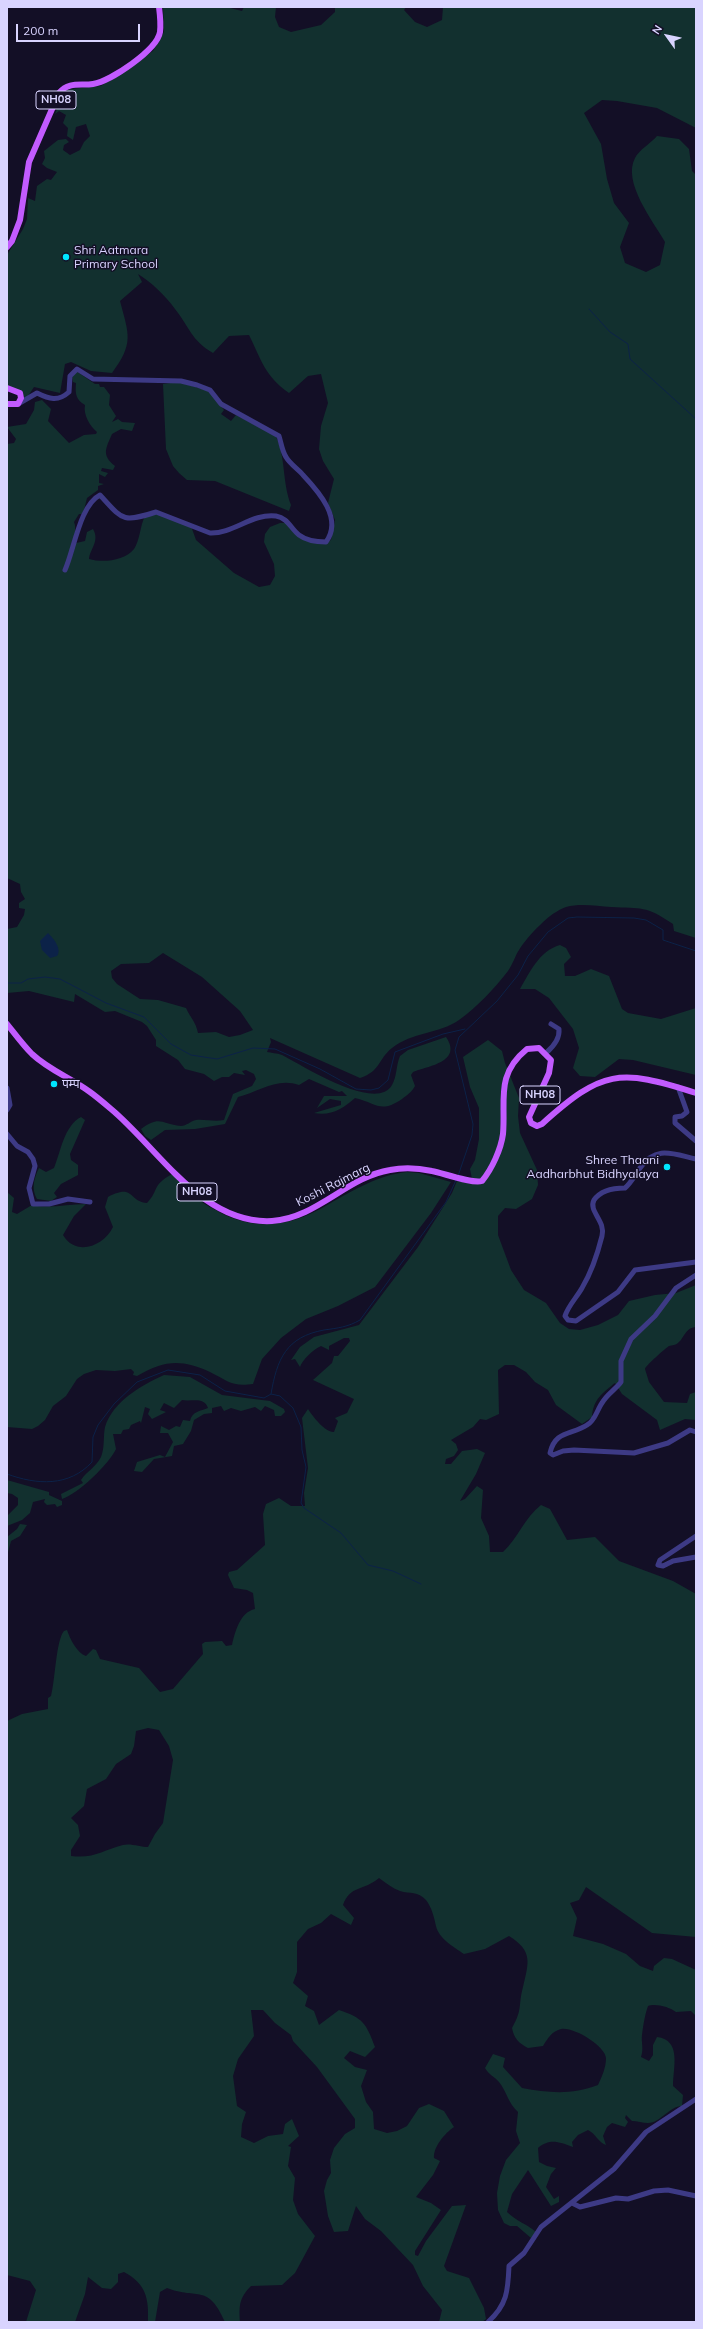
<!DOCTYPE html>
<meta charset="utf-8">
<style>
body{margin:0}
#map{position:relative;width:703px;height:2329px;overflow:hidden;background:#130f26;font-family:Mulish,sans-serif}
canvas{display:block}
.frame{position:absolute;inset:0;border:8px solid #d9d4ff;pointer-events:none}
.north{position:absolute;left:647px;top:16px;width:40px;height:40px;-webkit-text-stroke:3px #130f26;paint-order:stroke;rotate:303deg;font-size:11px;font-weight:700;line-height:16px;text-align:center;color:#d9d4ff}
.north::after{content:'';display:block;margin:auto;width:14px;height:18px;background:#d9d4ff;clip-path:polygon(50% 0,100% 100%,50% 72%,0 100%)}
.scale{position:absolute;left:16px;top:24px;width:124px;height:18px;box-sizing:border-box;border:2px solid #d9d4ff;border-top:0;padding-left:5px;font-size:12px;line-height:14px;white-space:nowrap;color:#d9d4ff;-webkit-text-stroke:3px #130f26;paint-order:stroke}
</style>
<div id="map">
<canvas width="703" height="2329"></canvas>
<div class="frame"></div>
<div class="north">N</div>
<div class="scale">200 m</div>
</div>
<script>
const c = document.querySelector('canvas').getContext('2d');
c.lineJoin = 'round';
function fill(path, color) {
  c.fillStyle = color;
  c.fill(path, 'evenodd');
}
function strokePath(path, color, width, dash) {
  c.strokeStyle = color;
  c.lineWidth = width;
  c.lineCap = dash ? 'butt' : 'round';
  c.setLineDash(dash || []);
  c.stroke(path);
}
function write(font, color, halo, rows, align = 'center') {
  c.font = font + ' Mulish,"Noto Sans Devanagari",sans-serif';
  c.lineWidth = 3;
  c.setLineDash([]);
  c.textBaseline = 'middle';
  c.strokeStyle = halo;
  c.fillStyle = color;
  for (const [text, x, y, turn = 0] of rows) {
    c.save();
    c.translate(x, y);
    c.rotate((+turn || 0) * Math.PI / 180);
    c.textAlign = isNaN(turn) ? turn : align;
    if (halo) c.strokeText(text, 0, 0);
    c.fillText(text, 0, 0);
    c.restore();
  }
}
const green = new Path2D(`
 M163,7H226L242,11L244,7H276L275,17L279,27L291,32L321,25L335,12V7H406L404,10L415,22L427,27L442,20L443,7H696V128L657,108L617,101L602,100L584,113L601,144L607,179L614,203L629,223L620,247L625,263L646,272L660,265L665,242C653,221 622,182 635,158C639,150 651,143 657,136L679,139L689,149L692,171L696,175V938L674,931L673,924C645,905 642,909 611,907C597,906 580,903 566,907C550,912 528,936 519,950C515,956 513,964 508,971C494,989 477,1007 459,1020C439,1034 412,1032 392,1048C378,1059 381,1071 360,1078L270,1038L271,1042L267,1052C271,1053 277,1053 282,1055C302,1065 376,1113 392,1085C397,1077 396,1065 400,1056L408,1050L446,1037C463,1062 428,1066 413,1072L411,1075L415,1086C412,1092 407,1095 402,1099C380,1114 377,1103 355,1098C343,1109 331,1116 314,1113L341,1105V1101L330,1099L317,1108L324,1096H347L342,1091L339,1092L309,1079L299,1085C277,1077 258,1092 238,1097L225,1124L195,1129L165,1130L151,1140L145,1136L141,1129C160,1115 161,1124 181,1126C186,1126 191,1121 196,1120C205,1119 214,1122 224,1120L233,1094L252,1086L256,1079L254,1074L246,1070L242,1071L245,1075L234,1073L229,1077H222L214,1081L204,1074L185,1069L178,1060L156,1046V1040L147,1026L142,1022L115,1011L105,1012L75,994L74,1002L29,991L7,993V929L17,927L24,915L25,909L19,908V903L25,899L21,892L20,884L7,878V444L14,443L16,439L7,427L26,424L34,410L35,402L42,400L51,409L48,421L69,443L84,435L96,434L97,432C90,426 83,415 85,405C76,400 75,394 76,383L73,382L72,376L76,371L95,384H99L100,387H104L110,395L109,405L116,416L112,422L118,419L122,422L135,423L132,431L121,429L112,434C106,448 101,455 115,466L113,470L102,468L101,471L108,473L105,477L99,474V483L104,484L98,486V490L87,498L83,514H79L74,522C77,529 73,535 76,543L85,541L87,532L93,529C100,541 90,549 89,559C103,563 124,561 134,549C140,540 140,526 145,516L155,513L191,526L196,540L234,573L259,587L270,585L275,576L274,564L264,542L265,534L270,527L280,523H287L301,536L324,544L331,540L335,520L328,503L334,479L323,461L319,449L321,426L328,403L321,374L308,376L289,393C264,375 262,361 249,335L229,336L213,353C191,340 190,328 175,309C165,295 152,283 138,274L142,282L120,301C129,335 134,343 112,373L91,371L71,362L65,364L60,393L34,387L26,399L20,391L7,386V255L23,229L27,219L28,198L35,201L37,186L47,179L51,180L57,172L47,168L42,164L45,158L44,151L58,140L66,139L69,142L64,145L63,150L70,155L80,150L84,142L90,136L86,124L76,127L73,140L67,136L68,128L63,123L66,115L59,111L55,114L63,94L70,89L101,86L153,51L164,32ZM163,953L202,977L240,1011L253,1030L240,1035L229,1037L216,1032L198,1033C196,1022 190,1017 186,1008L158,1000L140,999L117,984L112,978L111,971L121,964L149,963Z
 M178,382L209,391L224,410L221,414L231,421L236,415L276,436C286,458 282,482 291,505L289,511L215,481L187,480L179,473L173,466L166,449L163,384Z
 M560,945L566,948L571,957L564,964L565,976H575L591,969L609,976L622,1009L628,1013L661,1019L696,1008V1075L633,1060L619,1059L595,1077L580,1076L573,1068L579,1048L573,1029L549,998L535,989H520C530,972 539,951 560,945Z
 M488,1040L502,1051L505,1063L519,1098L518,1116L520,1133L537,1170L538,1185L532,1199L516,1209L505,1208L498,1216V1235L511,1270L524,1290L546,1303L560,1323L569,1329L580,1330L598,1325L618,1315L629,1301L655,1295L676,1293L696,1285V1327C685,1328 685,1337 678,1343C676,1345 672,1345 669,1346C666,1348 645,1366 645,1369L649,1382L664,1402L687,1403L690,1394L696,1392V1420L685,1419L660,1430L657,1420L622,1394L615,1383C602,1393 593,1400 592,1417L582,1424L556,1405L548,1390L535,1382L526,1372L514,1365H505L498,1370L499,1414L486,1420L480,1419L473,1427L451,1440L456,1444L458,1450L454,1456L446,1459L445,1464H451L462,1451L477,1449L485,1453L476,1474L460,1501L465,1499L477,1486L483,1490L481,1518L489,1536L490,1552H503C518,1538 525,1517 541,1505L550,1509L567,1540L595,1537L619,1561L673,1581L696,1594V1937L652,1933L586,1887L579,1900L570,1903L577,1918L573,1936L603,1944L626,1954L640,1966L653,1971L654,1966L664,1958L672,1959L696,1970V2016L691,2011L676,2012C670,2007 655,2003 648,2006C645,2014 643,2026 642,2035C641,2043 644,2048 641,2057L649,2061L653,2055V2045L657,2037C682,2040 673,2068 673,2086L683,2095L682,2106C669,2106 661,2123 648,2123C643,2123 637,2121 632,2121L626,2115L625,2118L628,2122L625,2127L612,2123L607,2127L603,2136L606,2145C598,2142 596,2134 588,2130L578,2135L572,2142L573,2147C559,2142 550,2138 538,2148L539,2162L547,2166L556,2168L551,2174L546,2187L554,2199L559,2196V2202L551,2206L528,2170L512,2194L507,2212C516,2221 527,2224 536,2232L531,2238L517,2226H510L504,2223L498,2210L497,2193L500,2176L506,2160L520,2143L516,2131L518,2112C508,2103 507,2092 499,2082C495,2077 488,2074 485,2068L493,2054L505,2058L503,2067L522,2088C549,2093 572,2095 598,2085C602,2076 606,2068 606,2058C605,2045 572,2026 561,2029C551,2032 548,2038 543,2046L528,2048C519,2043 514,2039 512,2028C523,2009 518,2005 523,1987C529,1962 533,1951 509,1936L485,1949L464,1954C454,1947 439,1939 436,1926C434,1917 432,1908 426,1900C418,1891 410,1894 400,1891C392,1888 386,1883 379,1878C364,1891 350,1885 343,1905L354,1918L351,1925L331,1914L321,1923L308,1929L297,1942V1972L293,1983L308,1996L305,2006L314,2011L319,2025L339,2010C363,2018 366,2023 375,2047L365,2057L350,2051L344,2058L355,2067L367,2070L361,2086L366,2102L373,2112L374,2129L387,2133L397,2131L407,2126L419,2108L429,2104L444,2111L454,2127C445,2133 433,2147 434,2158L440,2161L433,2175L416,2197L431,2203L441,2210L415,2251V2255L418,2256L426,2241L452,2206L466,2205L444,2266L447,2271L469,2278L484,2308L486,2319L482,2322H439L442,2310L423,2286L413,2265L381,2231L365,2219L356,2206L348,2231L334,2232L328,2216L324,2191L327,2180L331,2173L330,2160L334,2148L345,2134L355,2128V2119L317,2067L293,2041L291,2035L275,2023L263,2010H251L254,2036L238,2059L233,2076L237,2106L246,2112L242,2124L241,2137L254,2143L268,2136L283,2134L285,2124L292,2119L299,2136L288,2146L291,2147L288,2166L295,2178L293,2200L298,2214L315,2236L295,2273L282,2285L251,2286C239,2298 239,2306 240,2322H225C208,2283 198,2300 167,2288L160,2292L155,2322H148C149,2298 146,2284 124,2272L118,2274V2282L111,2289L102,2288L88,2277L85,2294L75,2322H26L36,2290L30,2281L7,2275V1721L22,1714L48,1709V1698L51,1696C55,1682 56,1640 64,1631L67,1630C70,1639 77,1653 86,1656L93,1649L96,1650L100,1659L139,1668L160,1692L173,1689L203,1654L202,1644L205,1642L222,1641L226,1646L232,1645C235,1632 240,1612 255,1609L253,1593L247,1590L234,1588L228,1575L229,1572L237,1570L265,1545L263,1514L266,1504L279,1498L291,1506H305L304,1493L308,1468L302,1418L308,1409C313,1417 326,1433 334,1432L338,1421L335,1418L347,1413L354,1399L313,1380L332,1363L334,1356H338L350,1341L349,1338H344L329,1346V1350L321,1346C314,1349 302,1360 300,1367L295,1359L291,1360L300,1347L314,1337L359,1325L418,1247L452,1193L457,1181L473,1184L470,1169L475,1160L479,1139V1108L470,1087L463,1057ZM148,1728L159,1730L169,1746L173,1760L163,1823L155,1834L148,1847C141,1847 130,1843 123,1845C103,1850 94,1859 71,1856V1850L80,1836L78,1825L71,1818L84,1806L87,1789L106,1779L116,1764L131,1754L134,1746L136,1731Z
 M81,1117L85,1120L70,1154L71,1160L78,1165V1175L61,1184L54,1193L57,1197L51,1201L37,1199C31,1189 34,1178 39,1168L46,1172L54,1168C61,1151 64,1126 81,1117Z
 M407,1172L419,1173L451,1182L431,1213L375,1287L338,1306L306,1319L281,1338L262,1359L253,1384C232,1387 228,1381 210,1372C181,1359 165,1360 137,1376L133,1375L134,1372L131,1369L115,1371L96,1370L84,1374L77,1379L66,1396L53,1406L45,1420L38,1426L32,1429L7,1427V1192L14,1198L12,1212L17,1214L32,1205C49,1209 68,1204 86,1204L74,1216L63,1235C76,1257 104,1246 113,1227L105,1207L108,1197C135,1183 128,1202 147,1203C160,1189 151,1186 172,1174C182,1183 191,1193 201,1201C206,1206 213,1208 219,1212C257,1232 293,1226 329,1204C354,1190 378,1175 407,1172Z
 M164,1375L190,1377L222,1395L270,1401L284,1409L285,1412L281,1416H275L274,1410L265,1406L261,1411L255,1407L241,1411L231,1408L224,1411L221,1406L212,1408V1413L204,1414L194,1420L191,1431L183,1444L174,1446L172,1456L154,1459L142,1472L134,1471L137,1462L160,1455L165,1457L173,1442L168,1433H160L161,1426L169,1430L176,1426L180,1427L183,1420L190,1421C192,1411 201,1411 208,1408C204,1396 192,1402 182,1400L174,1408L164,1403L160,1410L166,1412L152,1419L148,1414L150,1409L145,1407L141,1423L140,1421L131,1425L129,1429L123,1430L121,1434H113L116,1449C109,1464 78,1494 62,1499L61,1494L83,1483L81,1480C87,1471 96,1467 101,1457C105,1447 103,1437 105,1427C113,1401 142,1385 164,1375Z
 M7,1480L49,1492V1495L62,1501V1505L57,1507L55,1504L47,1505L44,1502L45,1499L33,1502L30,1513L22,1520L7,1526V1516L18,1505V1498L12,1494L7,1493Z
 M20,1524L27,1525L20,1536L11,1541L7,1556V1537L17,1529Z`);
const water = new Path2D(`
 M48,933C54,939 62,949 57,956L50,958L42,950L40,941Z`);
const stream = new Path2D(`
 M589,309L610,332L628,344L630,359L696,419
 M7,983H21L28,979L45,977L60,979L106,1003L144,1017L171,1044L191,1055L217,1059L253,1048L275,1049L320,1069L356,1089L371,1090L379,1088L388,1080L395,1052L443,1034L465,1029
 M458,1176L472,1135L473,1124L455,1050L459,1037L497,1001L518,975L528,956L548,932L568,918L577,917L634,918L646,920L663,930V940L696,951
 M271,1394C277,1359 286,1337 324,1330C338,1328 348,1327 360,1320L446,1202L456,1180
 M7,1474C37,1485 69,1487 92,1462L93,1437L98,1425L114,1404L137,1382L168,1370L200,1375L225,1391L264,1398L271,1394L280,1396L293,1408L301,1427L302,1450L306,1467L301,1503L304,1508L341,1533L368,1565L393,1571L421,1584`);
const minor = new Path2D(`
 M18,404L37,393C49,399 58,402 69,392L70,376L77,369L93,379L181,381L197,385L210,390L221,404L279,436C281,442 282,451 286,457C290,464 298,469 303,475C319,492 343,519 326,542C317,542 307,541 299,535C291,529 288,518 276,516C252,513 233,534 210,533L156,512C122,523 123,520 100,495C80,505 74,550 65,570
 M546,1053C553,1047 560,1039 559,1029L551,1024
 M678,1087L687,1112L682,1116L675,1117V1123L696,1141
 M7,1088L10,1105L7,1110
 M7,1134L17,1146L28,1152L33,1159L35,1166L29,1188L33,1204H49L68,1199L90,1202
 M696,1159C673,1154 656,1145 640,1168C635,1175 631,1183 625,1188C615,1188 601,1190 594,1200C588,1211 606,1221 602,1236C598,1252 591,1273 582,1288C577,1297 568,1306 565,1316L568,1320L576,1321L618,1292L635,1270L696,1262
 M696,1275L676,1288L655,1316L631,1339L621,1361V1382C615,1390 607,1394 602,1403C597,1410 595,1421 587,1425C572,1435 555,1430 550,1453L553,1455L563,1451L574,1450L634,1453L668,1443L690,1430L696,1432
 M696,1536L660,1560L658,1565L663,1566L673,1561L696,1557
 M572,2203L580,2207L616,2198L628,2199L654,2191L668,2190L696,2196
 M488,2322C507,2305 508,2291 509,2266L524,2253L541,2227L614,2169L646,2132L696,2099`);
const major = new Path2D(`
 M7,247L12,241L20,220L29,162L59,93C69,81 81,86 93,84C111,81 157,50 160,32C161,24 160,15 159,7
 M7,388L20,393L21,398L18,404H7
 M7,1024C15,1034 23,1045 32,1054C49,1070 71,1078 90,1092C97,1097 104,1103 111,1109C158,1148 202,1225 272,1221C317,1218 347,1177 390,1170C405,1167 418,1168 432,1171C443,1173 472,1184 482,1181C492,1169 501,1149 503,1134C506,1100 495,1075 527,1049L539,1048L551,1060L549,1073L529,1117L531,1123L537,1126L542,1124C602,1070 619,1068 696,1093`);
const markers = [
 [66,257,4,"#00e5ff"],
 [54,1084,4,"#00e5ff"],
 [667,1167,4,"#00e5ff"]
];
const shields = [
 [56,100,40],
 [540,1095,40],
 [197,1192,40]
];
const shieldNames = [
 ["NH08",56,100],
 ["NH08",540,1095],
 ["NH08",197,1192]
];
const poiNames = [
 ["Shri Aatmara",74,250],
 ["Primary School",74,264],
 ["पम्प",62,1084],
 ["Shree Thaani",659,1160,"right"],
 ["Aadharbhut Bidhyalaya",659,1174,"right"]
];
const streetNames = [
 ["Koshi Rajmarg",333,1185,-27]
];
fill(green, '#12302f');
fill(water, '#0c2248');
strokePath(stream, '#0c2248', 1);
strokePath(minor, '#3d3a85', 5);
strokePath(major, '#c25bff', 6);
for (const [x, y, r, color] of markers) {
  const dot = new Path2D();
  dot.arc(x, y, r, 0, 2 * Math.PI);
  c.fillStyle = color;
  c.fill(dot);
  strokePath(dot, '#130f26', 1.5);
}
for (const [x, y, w] of shields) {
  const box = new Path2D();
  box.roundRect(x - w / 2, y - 9, w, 18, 3);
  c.fillStyle = '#130f26';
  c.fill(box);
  strokePath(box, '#d9d4ff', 1);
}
write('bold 11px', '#d9d4ff', null, shieldNames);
write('12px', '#d9d4ff', '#130f26', poiNames, 'left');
write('12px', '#d9d4ff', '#130f26', streetNames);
</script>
